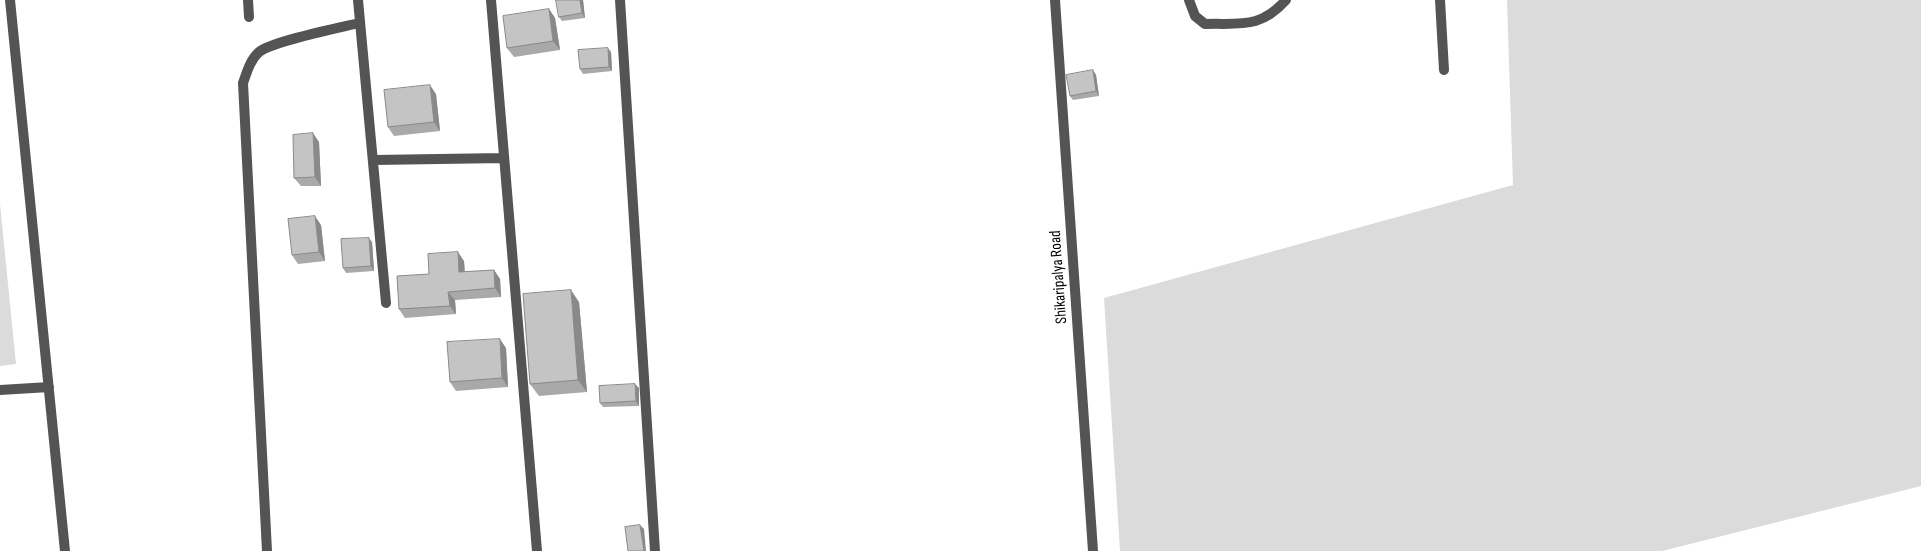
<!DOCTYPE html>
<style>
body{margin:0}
canvas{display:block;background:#fff}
</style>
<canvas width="1921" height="551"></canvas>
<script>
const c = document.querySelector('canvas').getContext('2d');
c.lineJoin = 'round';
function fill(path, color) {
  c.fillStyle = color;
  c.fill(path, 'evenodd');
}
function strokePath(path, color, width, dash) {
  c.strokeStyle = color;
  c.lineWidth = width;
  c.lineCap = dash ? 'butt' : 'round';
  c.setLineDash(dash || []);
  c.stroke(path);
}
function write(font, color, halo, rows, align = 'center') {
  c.font = font + ' "Sofia Sans Condensed",sans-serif';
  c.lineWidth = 4;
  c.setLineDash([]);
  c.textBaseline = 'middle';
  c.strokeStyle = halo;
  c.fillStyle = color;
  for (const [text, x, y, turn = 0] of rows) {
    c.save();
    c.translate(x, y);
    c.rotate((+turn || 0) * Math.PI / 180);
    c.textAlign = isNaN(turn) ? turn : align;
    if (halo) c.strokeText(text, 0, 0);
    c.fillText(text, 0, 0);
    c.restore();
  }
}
const green = new Path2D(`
 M1507,0H1921V486L1662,551H1120L1104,298L1513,185Z
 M0,204L16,364L0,366Z`);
const minor = new Path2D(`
 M10,0L65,551
 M248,0L249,17
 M358,0L386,303
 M491,0L537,551
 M620,0L655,551
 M1189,0L1195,16L1205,24C1241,23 1260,29 1286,0
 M1440,0L1444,70
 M374,160L504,158
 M0,390L49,387
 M267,551L243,83C247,72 250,60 259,52C273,41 338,28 359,23`);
const tertiary = new Path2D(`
 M1055,0L1093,551`);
const wall = new Path2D(`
 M583,0L585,18L562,21L559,17Z
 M549,9L555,18L560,50L514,57L507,48Z
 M611,52L612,71L583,74L580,69Z
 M1093,70L1096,75L1099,96L1073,100L1070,96Z
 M436,94L440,131L394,136L388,127Z
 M319,142L321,186H301L294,178Z
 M321,225L325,261L298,264L292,255Z
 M372,242L374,271L346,273L343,268Z
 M464,261L465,272L494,270L500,279L501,297L455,300L456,314L405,318L399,309L429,274Z
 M579,302L587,392L539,396L530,384Z
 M506,348L508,387L456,391L450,382Z
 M639,388V406L603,407L600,403Z`);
const shadedWall = new Path2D(`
 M580,0H583L585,18L582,13Z
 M549,9L555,18L560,50L553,41Z
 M608,48L611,52L612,71L609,67Z
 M1093,70L1096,75L1099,96L1096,91Z
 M430,85L436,94L440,131L434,122Z
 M313,133L319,142L321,186L315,177Z
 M315,216L321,225L325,261L319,252Z
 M369,238L372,242L374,271L371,266Z
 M458,252L464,261L465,281L459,272Z
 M494,270L500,279L501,297L495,288Z
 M571,290L579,302L587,392L578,380Z
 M448,292L455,300L456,314L450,306Z
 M500,339L506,348L508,387L502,378Z
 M635,384L639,388V406L636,401Z
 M640,525L644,529L646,551H644Z`);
const building = new Path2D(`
 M556,0H580L582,13L559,17Z
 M549,9L553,41L507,48L503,16Z
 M608,48L609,67L580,69L578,50Z
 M1093,70L1096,91L1070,96L1066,75Z
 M430,85L434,122L388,127L384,90Z
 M313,133L315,177L294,178L293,135Z
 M315,216L319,252L292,255L288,219Z
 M369,238L371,266L343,268L341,239Z
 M458,252L459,272L494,270L495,288L448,292L450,306L399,309L397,276L429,274L428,254Z
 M571,290L578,380L530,384L523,294Z
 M500,339L502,378L450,382L447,342Z
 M635,384L636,401L600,403L599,386Z
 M640,525L644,551H628L625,527Z`);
const streetNames = [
 ["Shikaripalya Road",1059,277,-94]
];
fill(green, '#dbdbdb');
strokePath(minor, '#545454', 10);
strokePath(tertiary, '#545454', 10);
fill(wall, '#a9a9a9');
fill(shadedWall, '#898989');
fill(building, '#c4c4c4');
strokePath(building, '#898989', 1);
write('16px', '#000', '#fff', streetNames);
</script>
